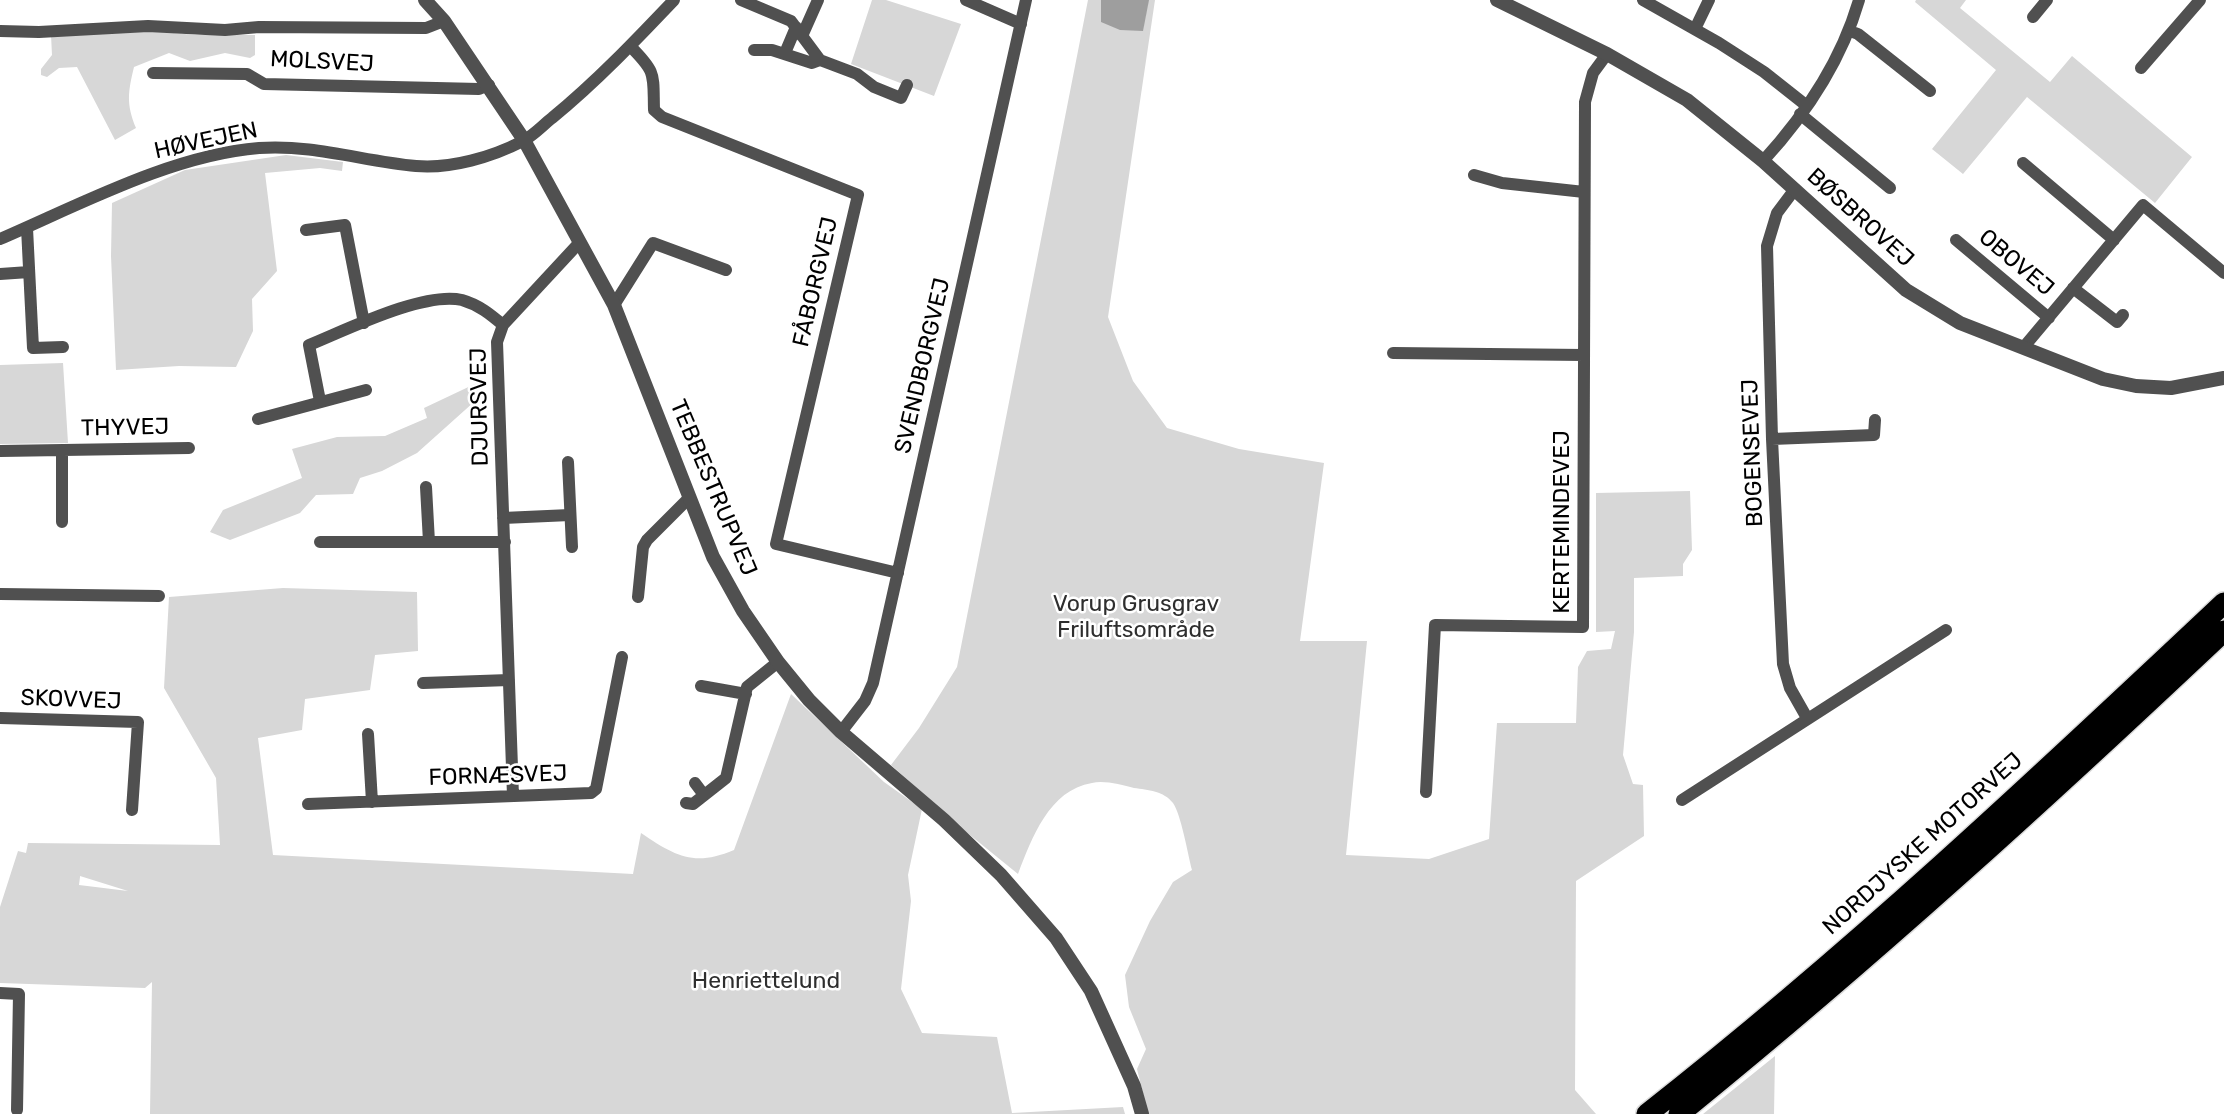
<!DOCTYPE html>
<meta charset="utf-8">
<style>
body{margin:0}
canvas{display:block;background:#fff}
</style>
<canvas width="2224" height="1114"></canvas>
<script>
const c = document.querySelector('canvas').getContext('2d');
c.lineJoin = 'round';
function fill(path, color) {
  c.fillStyle = color;
  c.fill(path, 'evenodd');
}
function strokePath(path, color, width, dash) {
  c.strokeStyle = color;
  c.lineWidth = width;
  c.lineCap = dash ? 'butt' : 'round';
  c.setLineDash(dash || []);
  c.stroke(path);
}
function write(font, color, halo, rows, align = 'center') {
  c.font = font + ' Rubik,sans-serif';
  c.lineWidth = 5;
  c.setLineDash([]);
  c.textBaseline = 'middle';
  c.strokeStyle = halo;
  c.fillStyle = color;
  for (const [text, x, y, turn = 0] of rows) {
    c.save();
    c.translate(x, y);
    c.rotate((+turn || 0) * Math.PI / 180);
    c.textAlign = isNaN(turn) ? turn : align;
    if (halo) c.strokeText(text, 0, 0);
    c.fillText(text, 0, 0);
    c.restore();
  }
}
const green = new Path2D(`
 M872,0H886L961,24L934,96L851,64Z
 M1088,0H1155L1108,317L1133,381L1167,428L1239,449L1324,463L1300,641H1367L1346,855L1429,859L1489,839L1497,723H1576L1578,667L1587,651L1611,649L1615,631L1596,632V493L1690,491L1692,550L1683,564V576L1634,578V632L1623,755L1633,784L1643,785L1644,836L1576,881L1575,1090L1596,1114H1148L1137,1069L1146,1049L1129,1007L1125,975L1150,921L1173,882L1192,870C1188,855 1181,814 1173,803C1164,791 1148,790 1134,788C1122,785 1104,780 1092,783C1049,790 1032,838 1018,874L965,831L891,765L919,728L957,667Z
 M1916,0H1966L1960,8L2050,82L2072,56L2192,157L2155,203L2027,97L1963,174L1932,149L1996,70L1915,2Z
 M152,31L195,35H255V55L250,58L225,53L190,61L169,53L134,67C128,92 126,104 136,128L115,140L77,67L59,68L47,77L41,75V69L52,55L51,35Z
 M286,155L343,162L342,171L320,168L265,173L277,271L252,299L253,331L236,367L179,366L116,370L111,256L112,203L185,170Z
 M63,363L68,443L0,444V365Z
 M479,382L484,393L417,453L382,471L360,478L353,494L316,495L300,513L230,540L210,532L223,510L302,478L292,449L337,437L385,436L427,418L424,408Z
 M283,588L417,592L418,651L375,655L370,690L305,699L302,730L258,738L273,855L633,874L641,833C675,856 694,867 734,850L791,694L884,782L922,809L908,875L911,901L901,989L922,1033L997,1037L1012,1113L1123,1107L1125,1114H150L152,982L145,988L0,983V907L18,851L26,853L28,843L220,845L216,778L164,688L169,597ZM80,877V876L128,891L79,885Z
 M1775,1056L1774,1114H1703Z`);
const water = new Path2D(`
 M1101,0H1149L1143,31L1120,30L1101,22Z`);
const minor = new Path2D(`
 M741,0L791,21L820,60L857,74L874,87L901,98L907,85
 M966,0L1021,24
 M1643,0L1719,43L1764,72L1807,106
 M2033,17L2047,0
 M1695,29L1709,0
 M0,31L39,32L148,26L225,30L259,27L426,28L444,21
 M1850,31L1858,34L1930,91
 M802,36L818,0
 M630,46C657,73 653,74 654,110L662,117L858,195L776,544L898,573
 M754,50H772L812,63L820,60
 M785,53L796,27
 M2141,68L2200,0
 M153,73L247,74L264,84L479,89L489,85
 M1800,114L1890,188
 M1763,161C1806,114 1841,62 1859,0
 M2023,163L2114,240
 M1474,175L1502,183L1584,192
 M1795,189L1777,213L1767,246L1772,439L1783,664L1790,688L1807,718
 M27,228L33,348L63,347
 M306,230L345,225L364,323
 M0,239C79,205 172,155 259,148C312,144 363,161 416,166C451,169 492,157 523,141C534,135 543,125 552,118C596,82 635,41 674,0
 M1956,240L2049,318
 M0,274L29,272
 M2073,288L2117,322L2123,315
 M614,305L653,243L726,270
 M2023,348L2143,205L2224,273
 M1393,353L1584,355
 M320,401L309,345C346,330 424,291 462,300C479,305 490,314 503,325
 M258,419L366,390
 M1772,439L1874,435L1875,420
 M62,450V522
 M0,451L189,448
 M568,462L572,547
 M426,487L429,542
 M503,518L570,515
 M320,542H505
 M0,594L159,596
 M638,597L643,547L647,540L689,498
 M423,683L509,680
 M701,686L746,694
 M0,718L138,722L132,810
 M841,732L865,701L873,683L1026,0
 M368,734L372,802
 M695,783L704,795
 M1426,792L1435,625L1583,627L1585,102L1593,73L1607,54
 M513,796L497,342L503,325L580,242
 M1682,800L1946,630
 M686,803L693,804L726,778L747,687L778,662
 M308,804L591,793L596,789L622,657
 M0,993L19,994L17,1110`);
const tertiary = new Path2D(`
 M425,0L444,21L524,140L614,305L713,557L743,611L778,662L809,700L841,732L944,820L1001,875L1056,938L1091,991L1134,1086L1142,1114
 M1497,0L1607,54L1687,100L1763,161L1906,290L1960,323L2103,379L2136,386L2171,388L2224,378`);
const motorway = new Path2D(`
 M1647,1114C1850,955 2037,779 2224,603
 M1679,1114C1868,961 2047,798 2224,631`);
const streetNames = [
 ["MOLSVEJ",322,62,3],
 ["HØVEJEN",206,141,-12],
 ["BØSBROVEJ",1860,218,42],
 ["OBOVEJ",2016,263,40],
 ["FÅBORGVEJ",816,282,-77],
 ["SVENDBORGVEJ",923,366,-77],
 ["DJURSVEJ",480,407,-91],
 ["THYVEJ",125,428,-1],
 ["BOGENSEVEJ",1753,453,-92],
 ["TEBBESTRUPVEJ",713,488,67],
 ["KERTEMINDEVEJ",1562,522,-90],
 ["SKOVVEJ",71,700,2],
 ["FORNÆSVEJ",498,776,-2],
 ["NORDJYSKE MOTORVEJ",1923,844,-42]
];
const parkNames = [
 ["Vorup Grusgrav",1136,604],
 ["Friluftsområde",1136,630],
 ["Henriettelund",766,981]
];
fill(green, '#d7d7d7');
fill(water, '#9e9e9e');
strokePath(motorway, '#dbdbdb', 24);
strokePath(minor, '#505050', 12);
strokePath(tertiary, '#505050', 14);
strokePath(motorway, '#000', 21);
write('23px', '#000', '#fff', streetNames);
write('23px', '#2e2e2e', '#fff', parkNames);
</script>
